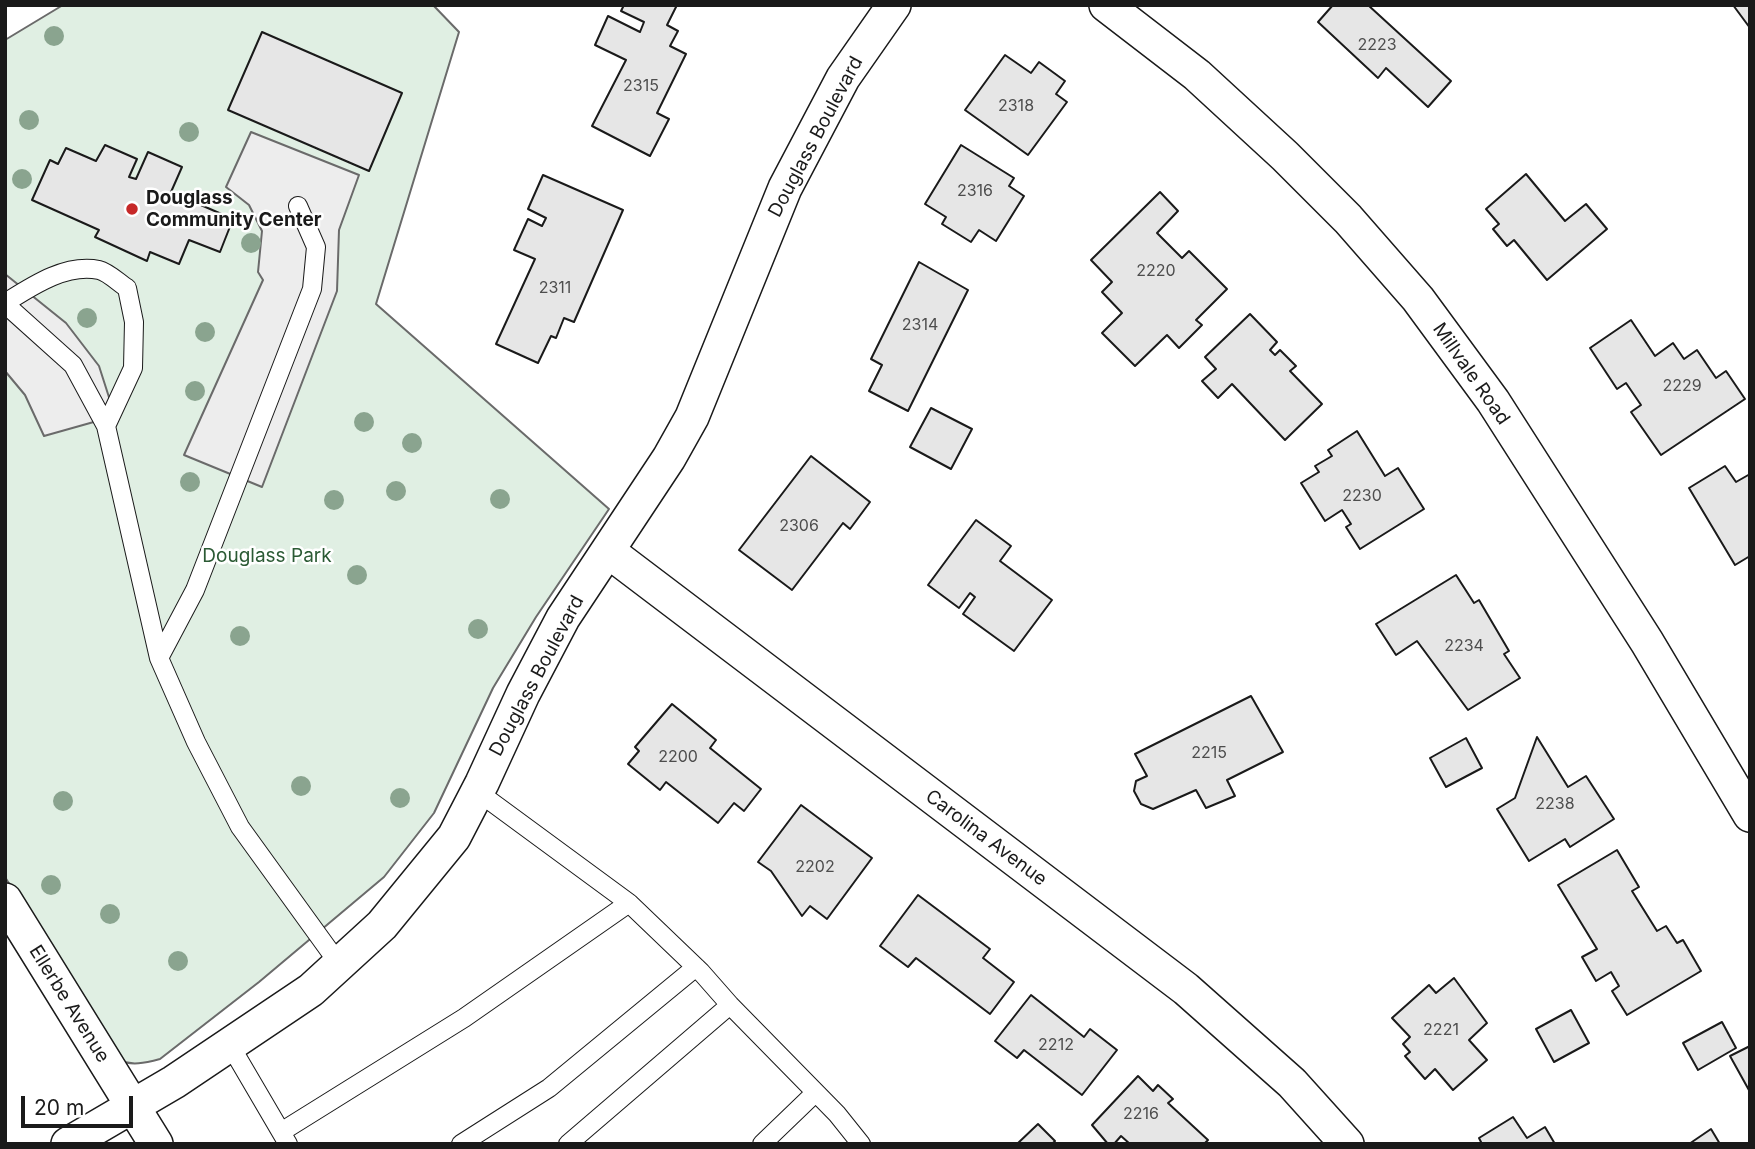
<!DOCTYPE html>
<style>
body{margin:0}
#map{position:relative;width:1755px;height:1149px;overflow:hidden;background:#fff;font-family:Inter,sans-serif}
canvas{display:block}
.frame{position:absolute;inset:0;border:7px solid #1a1a1a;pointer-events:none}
.scale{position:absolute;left:21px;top:1096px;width:112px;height:32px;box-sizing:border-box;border:4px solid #1a1a1a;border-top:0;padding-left:9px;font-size:21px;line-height:24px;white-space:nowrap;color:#1a1a1a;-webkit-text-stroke:5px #fff;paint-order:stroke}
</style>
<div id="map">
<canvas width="1755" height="1149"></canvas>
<div class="frame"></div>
<div class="scale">20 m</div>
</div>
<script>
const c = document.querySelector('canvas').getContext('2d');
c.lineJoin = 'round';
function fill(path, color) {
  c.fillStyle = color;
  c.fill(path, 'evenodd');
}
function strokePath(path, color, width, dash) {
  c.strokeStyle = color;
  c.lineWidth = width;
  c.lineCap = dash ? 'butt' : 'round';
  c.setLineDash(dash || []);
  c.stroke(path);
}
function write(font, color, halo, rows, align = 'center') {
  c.font = font + ' Inter,sans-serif';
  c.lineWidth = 5;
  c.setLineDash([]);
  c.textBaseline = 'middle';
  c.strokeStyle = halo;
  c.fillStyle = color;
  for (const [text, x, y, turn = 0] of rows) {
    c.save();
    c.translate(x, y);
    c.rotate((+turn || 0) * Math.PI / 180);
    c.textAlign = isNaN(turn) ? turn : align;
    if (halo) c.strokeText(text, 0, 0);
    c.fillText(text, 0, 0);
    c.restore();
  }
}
const green = new Path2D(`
 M63,5H433L459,32L376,304L609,509L536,617L493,688L434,813L384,877L259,982L160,1059C145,1063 132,1066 117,1060L5,877V40Z`);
const parking = new Path2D(`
 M251,132L359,175L339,230L337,291L262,487L184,455L263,280L258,272L262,231L249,205L226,187Z
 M5,274L66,323L99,366L115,416L44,436L25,395L5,371Z`);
const building = new Path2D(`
 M624,5H677L667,25L678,31L670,46L686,54L657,113L669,119L650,156L592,126L626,60L595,45L608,16L640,32L644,22L621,11Z
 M1333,5H1368L1451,81L1428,107L1386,68L1378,78L1318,22Z
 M1733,5H1750V28Z
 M262,32L402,93L369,171L228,110Z
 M1005,55L1031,73L1039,62L1065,81L1056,94L1067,102L1028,155L965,110Z
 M105,145L137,159L129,177L136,179L148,152L182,167L171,192L233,219L220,252L189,240L179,264L150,252L147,261L95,237L99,230L32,200L50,160L58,164L66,148L96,161Z
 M961,145L1014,178L1009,186L1024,196L996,241L979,230L971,242L942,224L946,217L925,204Z
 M1526,174L1565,221L1586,204L1607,229L1547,280L1514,240L1507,246L1493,229L1499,224L1486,209Z
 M543,175L623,210L574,322L564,318L556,338L551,336L538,363L496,344L535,259L514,250L528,219L542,226L546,218L528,209Z
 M1160,192L1178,211L1157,233L1182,258L1189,251L1227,289L1196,320L1202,325L1179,348L1167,335L1135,366L1102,333L1122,313L1102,292L1112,282L1091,260Z
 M919,262L968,290L908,411L869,391L882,365L871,359Z
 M1250,314L1277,342L1270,350L1275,355L1280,350L1296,366L1290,371L1322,404L1285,440L1232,384L1218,398L1202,381L1216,369L1205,357Z
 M1631,320L1655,356L1673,343L1684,359L1697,350L1716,378L1726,371L1745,399L1661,455L1631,412L1641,405L1626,383L1617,389L1590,348Z
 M931,408L972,429L951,469L910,447Z
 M1357,431L1385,476L1398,468L1424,509L1360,549L1346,527L1351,524L1342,510L1325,521L1301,483L1319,472L1315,466L1332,456L1328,450Z
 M811,456L870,502L850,529L843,523L792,590L739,550Z
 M1725,466L1736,482L1750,474V556L1735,565L1689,488Z
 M976,520L1011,546L1000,561L1052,600L1014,651L963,614L975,597L970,593L959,608L928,585Z
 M1456,575L1474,603L1479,600L1509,651L1504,654L1520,678L1468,710L1417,641L1396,655L1376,624Z
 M1251,696L1283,752L1227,780L1235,796L1206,808L1196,790L1153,809L1141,804L1134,791L1136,781L1147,776L1135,754Z
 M672,704L716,740L710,748L761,789L744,811L734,803L718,823L666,782L660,790L628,764L639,751L635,747Z
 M1537,737L1568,787L1586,776L1614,819L1570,847L1565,839L1529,861L1497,809L1515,798Z
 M1466,738L1482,768L1446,787L1430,758Z
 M801,805L872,858L827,919L810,906L802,916L771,871L758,862Z
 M1617,850L1639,887L1632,891L1657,931L1666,926L1677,943L1683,940L1701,971L1627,1015L1612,991L1619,986L1611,972L1596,981L1582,957L1597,949L1558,885Z
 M918,895L990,949L983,958L1014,982L990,1014L916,958L908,967L880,946Z
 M1454,978L1487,1023L1469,1040L1487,1060L1453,1090L1435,1069L1425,1079L1405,1056L1410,1052L1403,1044L1410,1037L1392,1018L1429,985L1436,993Z
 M1031,995L1084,1037L1090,1029L1117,1050L1082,1095L1024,1050L1017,1058L995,1041Z
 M1571,1010L1589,1043L1554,1062L1536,1029Z
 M1722,1022L1736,1048L1698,1070L1683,1043Z
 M1750,1046V1092L1730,1056Z
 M1138,1076L1153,1091L1158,1085L1173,1099L1168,1103L1208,1140L1204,1144H1130L1121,1136L1114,1144H1108L1092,1125Z
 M1513,1117L1527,1138L1545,1127L1555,1144H1482L1479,1138Z
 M1038,1124L1055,1141L1052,1144H1017Z
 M1711,1129L1720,1144H1689Z`);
const lane = new Path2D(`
 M5,303C32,286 66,263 99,270C108,272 119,283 127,288L134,322L133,368L106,426
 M5,304L73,365L106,426L159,658L196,742L240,827L339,964
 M159,658L195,590L312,289L316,247L298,206
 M478,792L629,903L701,972L730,1005L837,1114L861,1144
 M230,1045L288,1144
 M281,1132L464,1018L629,903
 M461,1144L549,1088L696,967
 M568,1144L730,1005
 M762,1144L815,1093`);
const street = new Path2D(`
 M1106,5L1197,75L1285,156L1348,219L1418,299L1493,401L1647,642L1750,815
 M608,551L1186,989L1292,1083L1347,1144
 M5,900L156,1144
 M68,1144L174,1082L311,990L382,925L454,837L482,783L523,694L563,618L669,458L692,417L785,188L843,78L894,5`);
const trees = [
 [54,36],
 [29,120],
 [189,132],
 [22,179],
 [251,243],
 [87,318],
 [205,332],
 [195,391],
 [364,422],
 [412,443],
 [190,482],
 [396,491],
 [500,499],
 [334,500],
 [357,575],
 [478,629],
 [240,636],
 [301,786],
 [400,798],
 [63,801],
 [51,885],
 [110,914],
 [178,961]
];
const markers = [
 [132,209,7,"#c62828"]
];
const numberNames = [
 ["2223",1377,45],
 ["2315",641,86],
 ["2318",1016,106],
 ["2316",975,191],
 ["2220",1156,271],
 ["2311",555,288],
 ["2314",920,325],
 ["2229",1682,386],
 ["2230",1362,496],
 ["2306",799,526],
 ["2234",1464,646],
 ["2215",1209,753],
 ["2200",678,757],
 ["2238",1555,804],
 ["2202",815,867],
 ["2221",1441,1030],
 ["2212",1056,1045],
 ["2216",1141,1114]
];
const streetNames = [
 ["Douglass Boulevard",816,137,-62],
 ["Millvale Road",1471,374,55],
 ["Douglass Boulevard",537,676,-62],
 ["Carolina Avenue",986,838,37],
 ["Ellerbe Avenue",69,1004,58]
];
const poiNames = [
 ["Douglass",146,198],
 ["Community Center",146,220]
];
const parkNames = [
 ["Douglass Park",267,556]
];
fill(green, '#e0efe3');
strokePath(green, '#6a6a6a', 2);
fill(parking, '#ededed');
strokePath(parking, '#6a6a6a', 2);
fill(building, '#e6e6e6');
strokePath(building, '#1a1a1a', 2);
strokePath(lane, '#1a1a1a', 20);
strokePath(street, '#1a1a1a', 36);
strokePath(lane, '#fff', 18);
strokePath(street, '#fff', 33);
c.fillStyle = '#8aa48f';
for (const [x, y] of trees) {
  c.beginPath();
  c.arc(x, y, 10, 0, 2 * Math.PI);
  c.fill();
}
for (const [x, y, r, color] of markers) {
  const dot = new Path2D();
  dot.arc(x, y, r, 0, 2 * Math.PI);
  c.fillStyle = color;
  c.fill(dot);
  strokePath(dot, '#fff', 2.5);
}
write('16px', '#4d4d4d', null, numberNames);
write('19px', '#1a1a1a', '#fff', streetNames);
write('bold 19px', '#1a1a1a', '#fff', poiNames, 'left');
write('19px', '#2b5a34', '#fff', parkNames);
</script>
